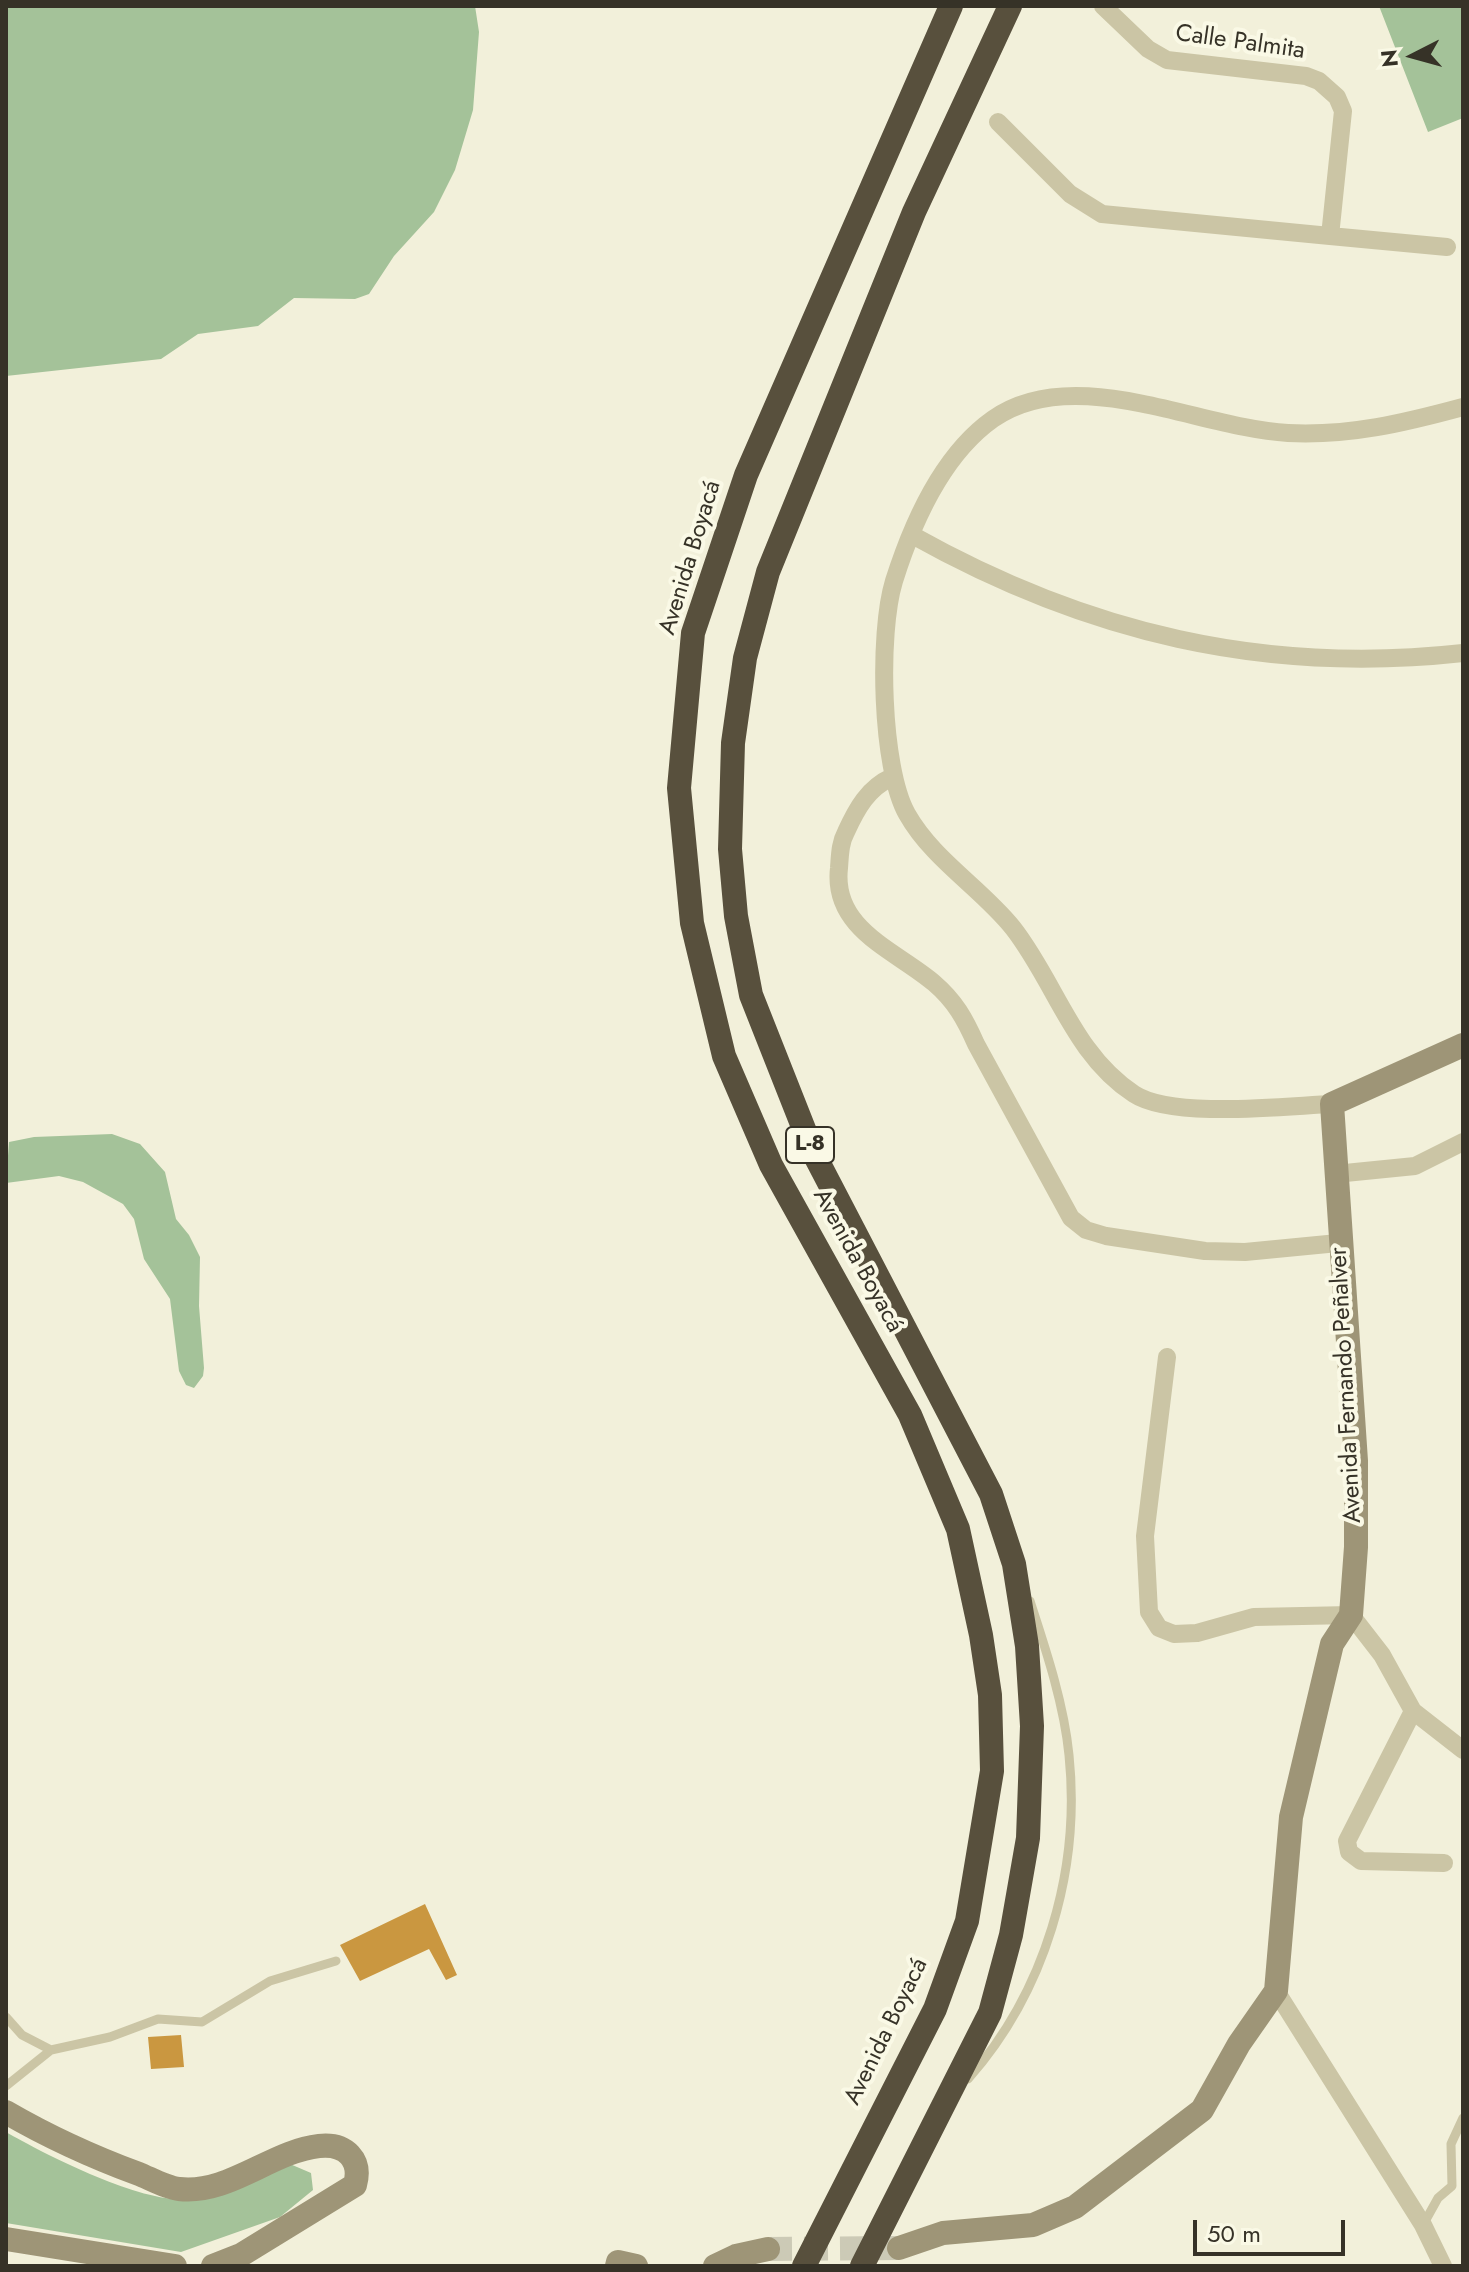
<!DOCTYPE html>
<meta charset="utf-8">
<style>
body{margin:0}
#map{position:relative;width:1469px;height:2272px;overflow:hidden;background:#f2f0da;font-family:Jost,sans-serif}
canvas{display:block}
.frame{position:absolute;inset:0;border:8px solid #363227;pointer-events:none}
.north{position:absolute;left:1373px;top:16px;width:80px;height:80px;-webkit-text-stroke:6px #faf9e6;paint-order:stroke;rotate:264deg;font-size:22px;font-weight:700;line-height:32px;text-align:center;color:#363227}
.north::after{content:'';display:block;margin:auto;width:28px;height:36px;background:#363227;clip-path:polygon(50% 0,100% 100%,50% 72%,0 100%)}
.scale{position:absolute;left:1193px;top:2220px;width:152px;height:36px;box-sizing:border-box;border:4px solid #363227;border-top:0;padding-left:10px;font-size:24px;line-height:28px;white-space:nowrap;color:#363227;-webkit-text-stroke:6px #faf9e6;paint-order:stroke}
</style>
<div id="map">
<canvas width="1469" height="2272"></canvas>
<div class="frame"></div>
<div class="north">N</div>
<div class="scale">50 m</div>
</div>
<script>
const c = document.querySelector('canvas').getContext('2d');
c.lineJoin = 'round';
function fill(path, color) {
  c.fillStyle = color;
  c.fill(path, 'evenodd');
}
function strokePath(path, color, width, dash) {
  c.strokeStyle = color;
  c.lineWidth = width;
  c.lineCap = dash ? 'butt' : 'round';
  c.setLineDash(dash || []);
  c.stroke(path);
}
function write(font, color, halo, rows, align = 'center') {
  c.font = font + ' Jost,sans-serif';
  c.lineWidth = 8;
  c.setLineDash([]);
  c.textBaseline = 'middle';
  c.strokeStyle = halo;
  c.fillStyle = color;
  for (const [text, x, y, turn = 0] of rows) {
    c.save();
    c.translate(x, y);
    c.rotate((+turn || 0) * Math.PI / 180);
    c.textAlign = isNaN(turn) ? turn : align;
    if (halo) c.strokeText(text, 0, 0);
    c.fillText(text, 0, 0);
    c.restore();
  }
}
const green = new Path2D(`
 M6,6H475L479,32L473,110L455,170L434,212L394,256L369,294L355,299L294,298L258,326L198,334L161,359L6,376Z
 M1379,6H1463V118L1428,132Z
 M112,1134L140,1144L165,1172L176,1219L189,1235L200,1257L199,1306L204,1368L203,1376L194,1388L186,1385L179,1371L170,1299L144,1259L134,1219L123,1204L83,1182L59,1176L6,1183L9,1142L34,1137Z
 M6,2132C46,2155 139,2202 184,2199C206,2197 265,2172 290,2164L311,2173L313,2190L280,2217L181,2252L6,2223Z`);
const building = new Path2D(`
 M425,1904L457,1975L446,1980L429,1949L360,1981L340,1945Z
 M181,2035L184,2067L151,2069L148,2037Z`);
const secondaryTunnel = new Path2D(`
 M768,2249L899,2248`);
const lane = new Path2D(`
 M6,2017L22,2035L51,2050
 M968,2079C1045,1992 1081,1871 1069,1755C1064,1704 1046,1650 1030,1601
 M6,2086L51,2050L110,2037L158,2019L202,2022L270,1981L336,1961
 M1423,2225L1438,2198L1452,2186L1451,2144L1463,2118`);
const street = new Path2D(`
 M998,122L1070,194L1102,214L1330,236L1343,111L1337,97L1319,81L1306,76L1167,60L1148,49L1103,6
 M1330,236L1447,247
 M912,535C1087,633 1264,675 1463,653
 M892,777C868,788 857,808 846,832C840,843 840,855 839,868C832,929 895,950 934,983C955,1001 965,1019 976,1044L1071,1218L1086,1230L1106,1236L1205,1251L1245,1252L1338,1243
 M1332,1104C1285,1106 1172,1119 1134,1094C1073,1054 1056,983 1013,928C981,888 933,860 907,814C881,768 878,633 894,581C912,524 942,455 993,419C1074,362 1199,428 1288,433C1350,436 1404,423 1463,407
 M1335,1174L1415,1166L1463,1142
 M1167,1357L1145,1536L1149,1612L1159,1628L1174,1634L1197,1633L1254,1617L1351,1615L1382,1655L1413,1711L1463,1750
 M1413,1711L1347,1841L1349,1852L1361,1861L1444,1863
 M1276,1991L1423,2225L1443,2266`);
const secondary = new Path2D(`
 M6,2112C49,2137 93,2157 139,2174C151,2179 167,2188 179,2189C228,2195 272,2151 319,2146C346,2143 362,2160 355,2185L241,2255L213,2266
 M6,2239L175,2266
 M899,2248L943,2233L1033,2225L1075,2207L1202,2110L1239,2044L1276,1991L1291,1817L1332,1644L1351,1615L1356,1547V1461L1332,1104L1463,1045
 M617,2266L618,2262L636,2266
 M715,2266L736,2256L768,2249`);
const highway = new Path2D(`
 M804,2266L935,2009L967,1921L992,1771L990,1695L981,1635L958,1529L910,1415L771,1165L724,1056L692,923L679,788L693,633L746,475L951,6
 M862,2266L990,2013L1011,1935L1028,1838L1032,1726L1027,1646L1014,1564L991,1494L813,1152L751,995L736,916L730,849L733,743L745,658L768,572L914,212L1010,6`);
const shields = [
 [810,1145,48]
];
const shieldNames = [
 ["L-8",810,1145]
];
const streetNames = [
 ["Calle Palmita",1240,43,8],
 ["Avenida Boyacá",691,558,-73],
 ["Avenida Boyacá",857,1261,61],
 ["Avenida Fernando Peñalver",1347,1385,-93],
 ["Avenida Boyacá",887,2032,-64]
];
fill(green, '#a4c299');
fill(building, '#ca9740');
strokePath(secondaryTunnel, '#cccab6', 24, [24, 12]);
strokePath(lane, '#cbc5a5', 9);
strokePath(street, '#cbc5a5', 18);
strokePath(secondary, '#9e9577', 24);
strokePath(highway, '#58503d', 24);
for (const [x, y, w] of shields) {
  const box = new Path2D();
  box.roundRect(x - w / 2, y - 18, w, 36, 6);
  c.fillStyle = '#faf9e6';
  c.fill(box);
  strokePath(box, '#363227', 2);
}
write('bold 22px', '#363227', null, shieldNames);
write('24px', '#363227', '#faf9e6', streetNames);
</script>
